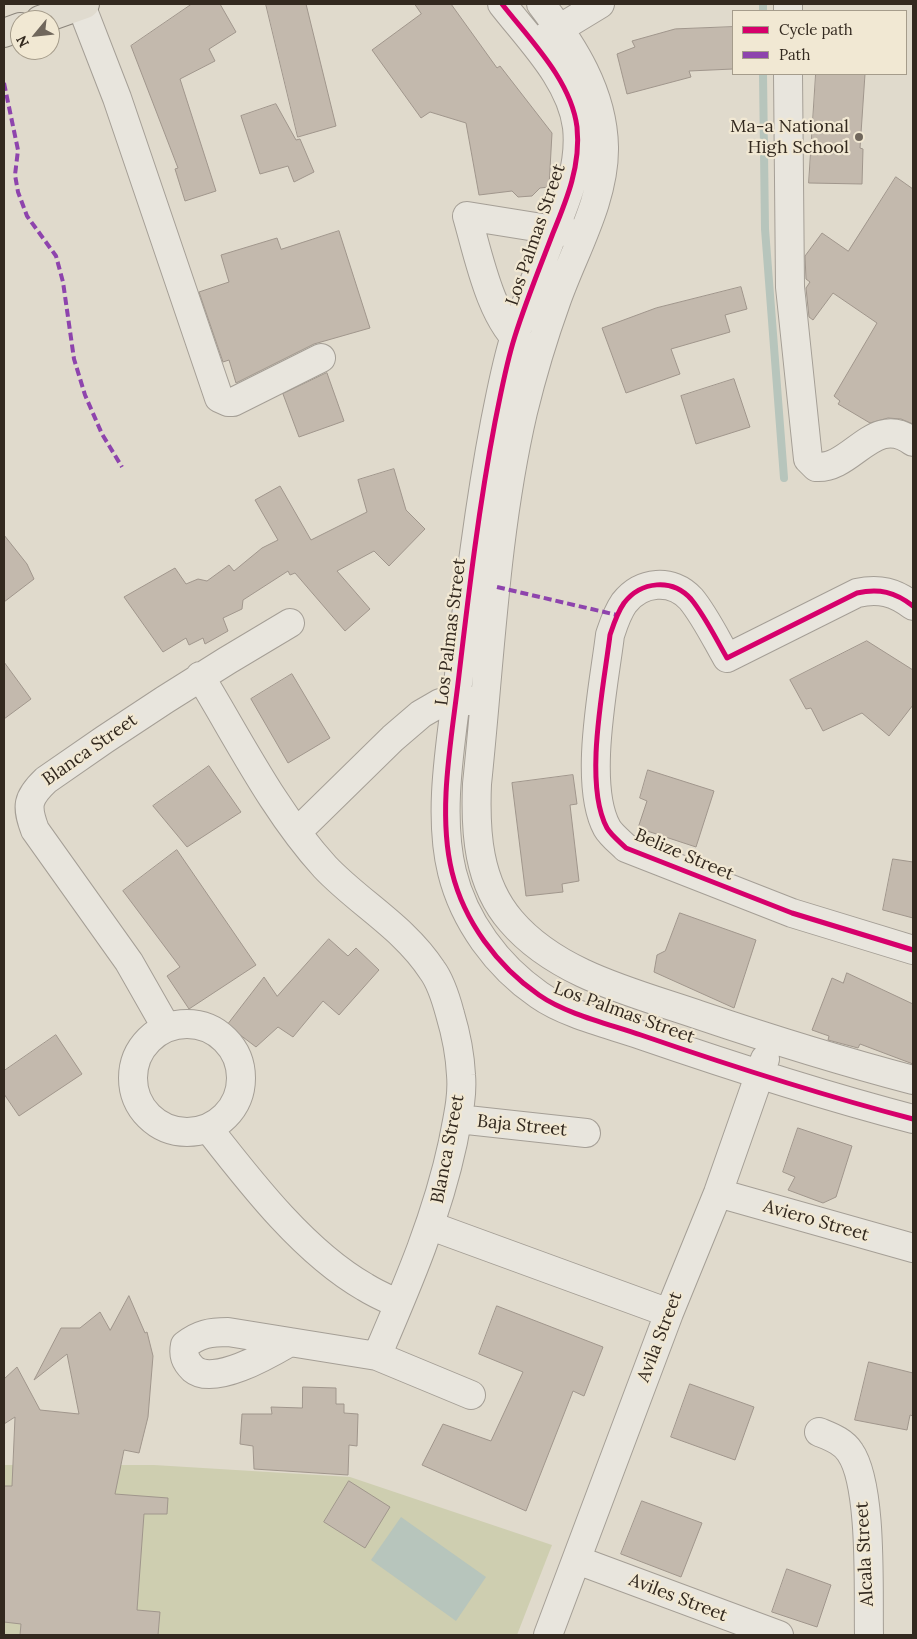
<!DOCTYPE html>
<style>
body{margin:0}
#map{position:relative;width:917px;height:1639px;overflow:hidden;background:#e0dacc;font-family:Lora,serif}
canvas{display:block}
.frame{position:absolute;inset:0;border:5px solid #33291f;pointer-events:none}
.legend{position:absolute;left:732px;top:10px;width:175px;height:65px;box-sizing:border-box;background:#f1e8d3;border:1px solid #a59c8b;margin:0;padding:6px 9px;list-style:none;font-size:15px;color:#33291f}
.legend li{display:flex;align-items:center;gap:10px;height:25px}
.legend b{width:25px;border:1px solid #a59c8b}
.north{position:absolute;left:10px;top:10px;width:50px;height:50px;box-sizing:border-box;background:#f1e8d3;border:1px solid #a59c8b;border-radius:50%;rotate:242deg;font-size:14px;font-weight:700;line-height:20px;text-align:center;color:#33291f}
.north::after{content:'';display:block;margin:auto;width:18px;height:22px;background:#70675c;clip-path:polygon(50% 0,100% 100%,50% 72%,0 100%)}
</style>
<div id="map">
<canvas width="917" height="1639"></canvas>
<div class="frame"></div>
<ul class="legend">
<li><b style="height:6px;background:#d6006c"></b>Cycle path</li>
<li><b style="height:6px;background:#8e44ad"></b>Path</li>
</ul>
<div class="north">N</div>
</div>
<script>
const c = document.querySelector('canvas').getContext('2d');
c.lineJoin = 'round';
function fill(path, color) {
  c.fillStyle = color;
  c.fill(path, 'evenodd');
}
function strokePath(path, color, width, dash) {
  c.strokeStyle = color;
  c.lineWidth = width;
  c.lineCap = dash ? 'butt' : 'round';
  c.setLineDash(dash || []);
  c.stroke(path);
}
function write(font, color, halo, rows, align = 'center') {
  c.font = font + ' Lora,serif';
  c.lineWidth = 4.5;
  c.setLineDash([]);
  c.textBaseline = 'middle';
  c.strokeStyle = halo;
  c.fillStyle = color;
  for (const [text, x, y, turn = 0] of rows) {
    c.save();
    c.translate(x, y);
    c.rotate((+turn || 0) * Math.PI / 180);
    c.textAlign = isNaN(turn) ? turn : align;
    if (halo) c.strokeText(text, 0, 0);
    c.fillText(text, 0, 0);
    c.restore();
  }
}
const green = new Path2D(`
 M4,1465H154L350,1477L552,1545L517,1635H4Z`);
const water = new Path2D(`
 M401,1517L486,1577L456,1621L371,1560Z`);
const stream = new Path2D(`
 M763,4V11
 M763,74L765,229L784,478`);
const building = new Path2D(`
 M192,4H220L236,32L209,49L215,61L180,79L216,191L185,201L175,169L178,168L131,46Z
 M266,4H306L336,126L298,137Z
 M415,4H451L497,68L500,66L552,133L549,187L540,188L532,196L518,197L512,191L479,195L466,123L430,112L421,118L372,50L421,14Z
 M733,27V69L689,71L691,77L627,94L617,54L635,47L632,41L675,29Z
 M816,74H865L860,148L863,149L862,184L809,183Z
 M276,104L296,140L300,139L314,172L294,182L288,166L260,174L241,116Z
 M896,177L913,189V424L901,419L888,418L870,423L838,404L840,401L834,396L877,323L833,293L813,320L809,317L806,288L810,282L806,279L805,256L822,233L848,251Z
 M339,231L370,328L314,344L236,383L229,360L223,362L199,292L229,282L221,255L277,238L281,249Z
 M741,287L747,309L725,315L730,332L671,349L680,374L626,393L602,328L656,308Z
 M327,373L344,421L299,437L283,394Z
 M734,379L750,427L696,444L681,396Z
 M394,469L406,510L425,529L389,566L374,551L337,571L370,609L345,631L295,573L290,575L288,571L243,600L242,609L223,618L228,631L205,644L203,638L189,645L186,638L163,652L124,597L175,568L186,584L198,579L207,581L229,565L234,571L262,548L278,540L255,500L280,486L311,540L367,512L358,480Z
 M4,535L27,564L34,579L4,602Z
 M867,641L913,670V705L889,736L862,713L823,731L811,708L806,709L790,680Z
 M4,662L31,699L4,719Z
 M292,674L330,738L288,763L251,699Z
 M209,766L241,812L187,847L153,806Z
 M648,770L714,791L696,847L638,828L647,801L640,798Z
 M573,775L577,804L570,805L579,881L562,884L563,892L526,896L512,783Z
 M177,850L256,965L189,1009L167,976L180,967L123,891Z
 M893,859L913,862V918L883,910Z
 M680,913L756,940L734,1008L654,972L657,955L665,951Z
 M329,939L348,956L356,948L379,970L339,1015L323,1001L293,1037L278,1027L256,1047L227,1025L264,977L277,996Z
 M847,973L913,1004V1064L860,1044L858,1048L828,1040L829,1036L812,1030L832,978L843,983Z
 M56,1035L82,1074L19,1116L4,1094V1071Z
 M798,1128L852,1146L836,1197L823,1203L788,1190L795,1177L783,1172Z
 M129,1296L145,1333L147,1332L153,1356L148,1417L139,1453L124,1450L115,1494L168,1498L167,1514H144L137,1610L160,1612L158,1635H20L21,1624L4,1622V1486H12L15,1417L4,1424V1379L17,1367L40,1410L79,1414L67,1354L34,1380L61,1328H80L100,1312L110,1330Z
 M497,1306L603,1347L584,1396L573,1391L526,1511L422,1465L443,1424L491,1441L523,1372L479,1354Z
 M869,1362L913,1373V1416L910,1415L907,1430L855,1420Z
 M690,1384L754,1407L735,1460L671,1437Z
 M303,1387L336,1388V1404H344V1413L358,1414L357,1446L349,1445L348,1475L254,1469L253,1446L240,1444L242,1414H272L271,1407L302,1408Z
 M349,1481L390,1507L365,1548L324,1522Z
 M642,1501L702,1523L681,1577L621,1554Z
 M787,1569L831,1585L817,1627L772,1612Z`);
const minor = new Path2D(`
 M502,4C530,40 571,80 577,127C581,165 567,199 553,233C540,267 526,301 515,336C506,364 501,393 495,422C479,506 469,590 459,675C452,737 437,811 452,872C464,921 497,966 539,995C566,1014 609,1024 641,1035C731,1066 821,1095 913,1119
 M541,4C573,46 603,92 604,147C605,200 573,253 556,302C543,338 532,375 523,412C495,533 490,661 477,784C475,832 478,883 511,921C557,975 635,993 699,1015C770,1039 841,1061 913,1080
 M81,5L117,98L219,398L228,402H233L321,358
 M788,11V4
 M544,38L600,4
 M788,74L790,287L808,459L816,467C852,470 874,412 913,442
 M523,345C491,321 478,254 467,216L573,233
 M913,606C895,592 879,588 857,593L727,658C716,639 705,616 691,599C672,578 641,581 624,603C617,613 614,623 610,635C604,685 583,784 607,828C611,835 620,842 626,848L792,913L913,950
 M200,676C239,740 274,811 325,867C359,903 404,927 432,970C441,982 446,999 450,1014C456,1034 460,1054 461,1075C463,1097 457,1120 453,1142C437,1217 407,1286 377,1356
 M297,832L393,738L421,714L440,703L457,700L472,701
 M133 1078a54 54 0 1 1 108 0a54 54 0 1 1-108 0Z
 M166,1027L129,962L35,830C26,806 27,798 46,780C125,724 206,672 290,623
 M458,1119L586,1133
 M208,1128C251,1183 304,1252 365,1287C376,1294 388,1299 399,1304
 M718,1193L913,1248
 M431,1226L669,1313
 M228,1332L290,1342C271,1353 214,1387 193,1369C185,1361 183,1355 185,1345C199,1334 210,1332 228,1332Z
 M290,1342L377,1356L471,1395
 M819,1432C831,1437 843,1441 850,1452C873,1485 868,1593 869,1635
 M577,1560L779,1635
 M548,1635L669,1313L718,1193L765,1059`);
const primary = new Path2D(`
 M40,20L85,4
 M4,33L20,27`);
const quiet = new Path2D(`
 M4,83L18,150L15,175L18,192L27,216L56,256L63,282L74,359L85,395L102,434L122,467
 M497,587L617,615`);
const cycleway = new Path2D(`
 M502,4C530,40 571,80 577,127C581,165 567,199 553,233C540,267 526,301 515,336C506,364 501,393 495,422C479,506 469,590 459,675C452,737 437,811 452,872C464,921 497,966 539,995C566,1014 609,1024 641,1035C731,1066 821,1095 913,1119
 M913,606C895,592 879,588 857,593L727,658C716,639 705,616 691,599C672,578 641,581 624,603C617,613 614,623 610,635C604,685 583,784 607,828C611,835 620,842 626,848L792,913L913,950`);
const markers = [
 [859,137,5,"#70675c"]
];
const poiNames = [
 ["Ma-a National",849,127],
 ["High School",849,148]
];
const streetNames = [
 ["Los Palmas Street",536,235,-71],
 ["Los Palmas Street",451,632,-83],
 ["Blanca Street",90,750,-35],
 ["Belize Street",684,855,23],
 ["Los Palmas Street",624,1013,20],
 ["Baja Street",522,1126,6],
 ["Blanca Street",448,1149,-79],
 ["Aviero Street",816,1221,16],
 ["Avila Street",660,1337,-69],
 ["Alcala Street",865,1554,-93],
 ["Aviles Street",678,1598,21]
];
fill(green, '#ceceb0');
fill(water, '#b7c5bc');
strokePath(stream, '#b7c5bc', 8);
fill(building, '#c3b9ad');
strokePath(building, '#a0968c', 1);
strokePath(minor, '#a59f96', 30);
strokePath(primary, '#8b857c', 30);
strokePath(minor, '#e8e5dd', 28);
strokePath(primary, '#e0dbcf', 28);
strokePath(quiet, '#8e44ad', 4, [8, 4]);
strokePath(cycleway, '#d6006c', 5);
for (const [x, y, r, color] of markers) {
  const dot = new Path2D();
  dot.arc(x, y, r, 0, 2 * Math.PI);
  c.fillStyle = color;
  c.fill(dot);
  strokePath(dot, '#f1e8d3', 2);
}
write('18px', '#33291f', '#f1e8d3', poiNames, 'right');
write('18px', '#33291f', '#f1e8d3', streetNames);
</script>
